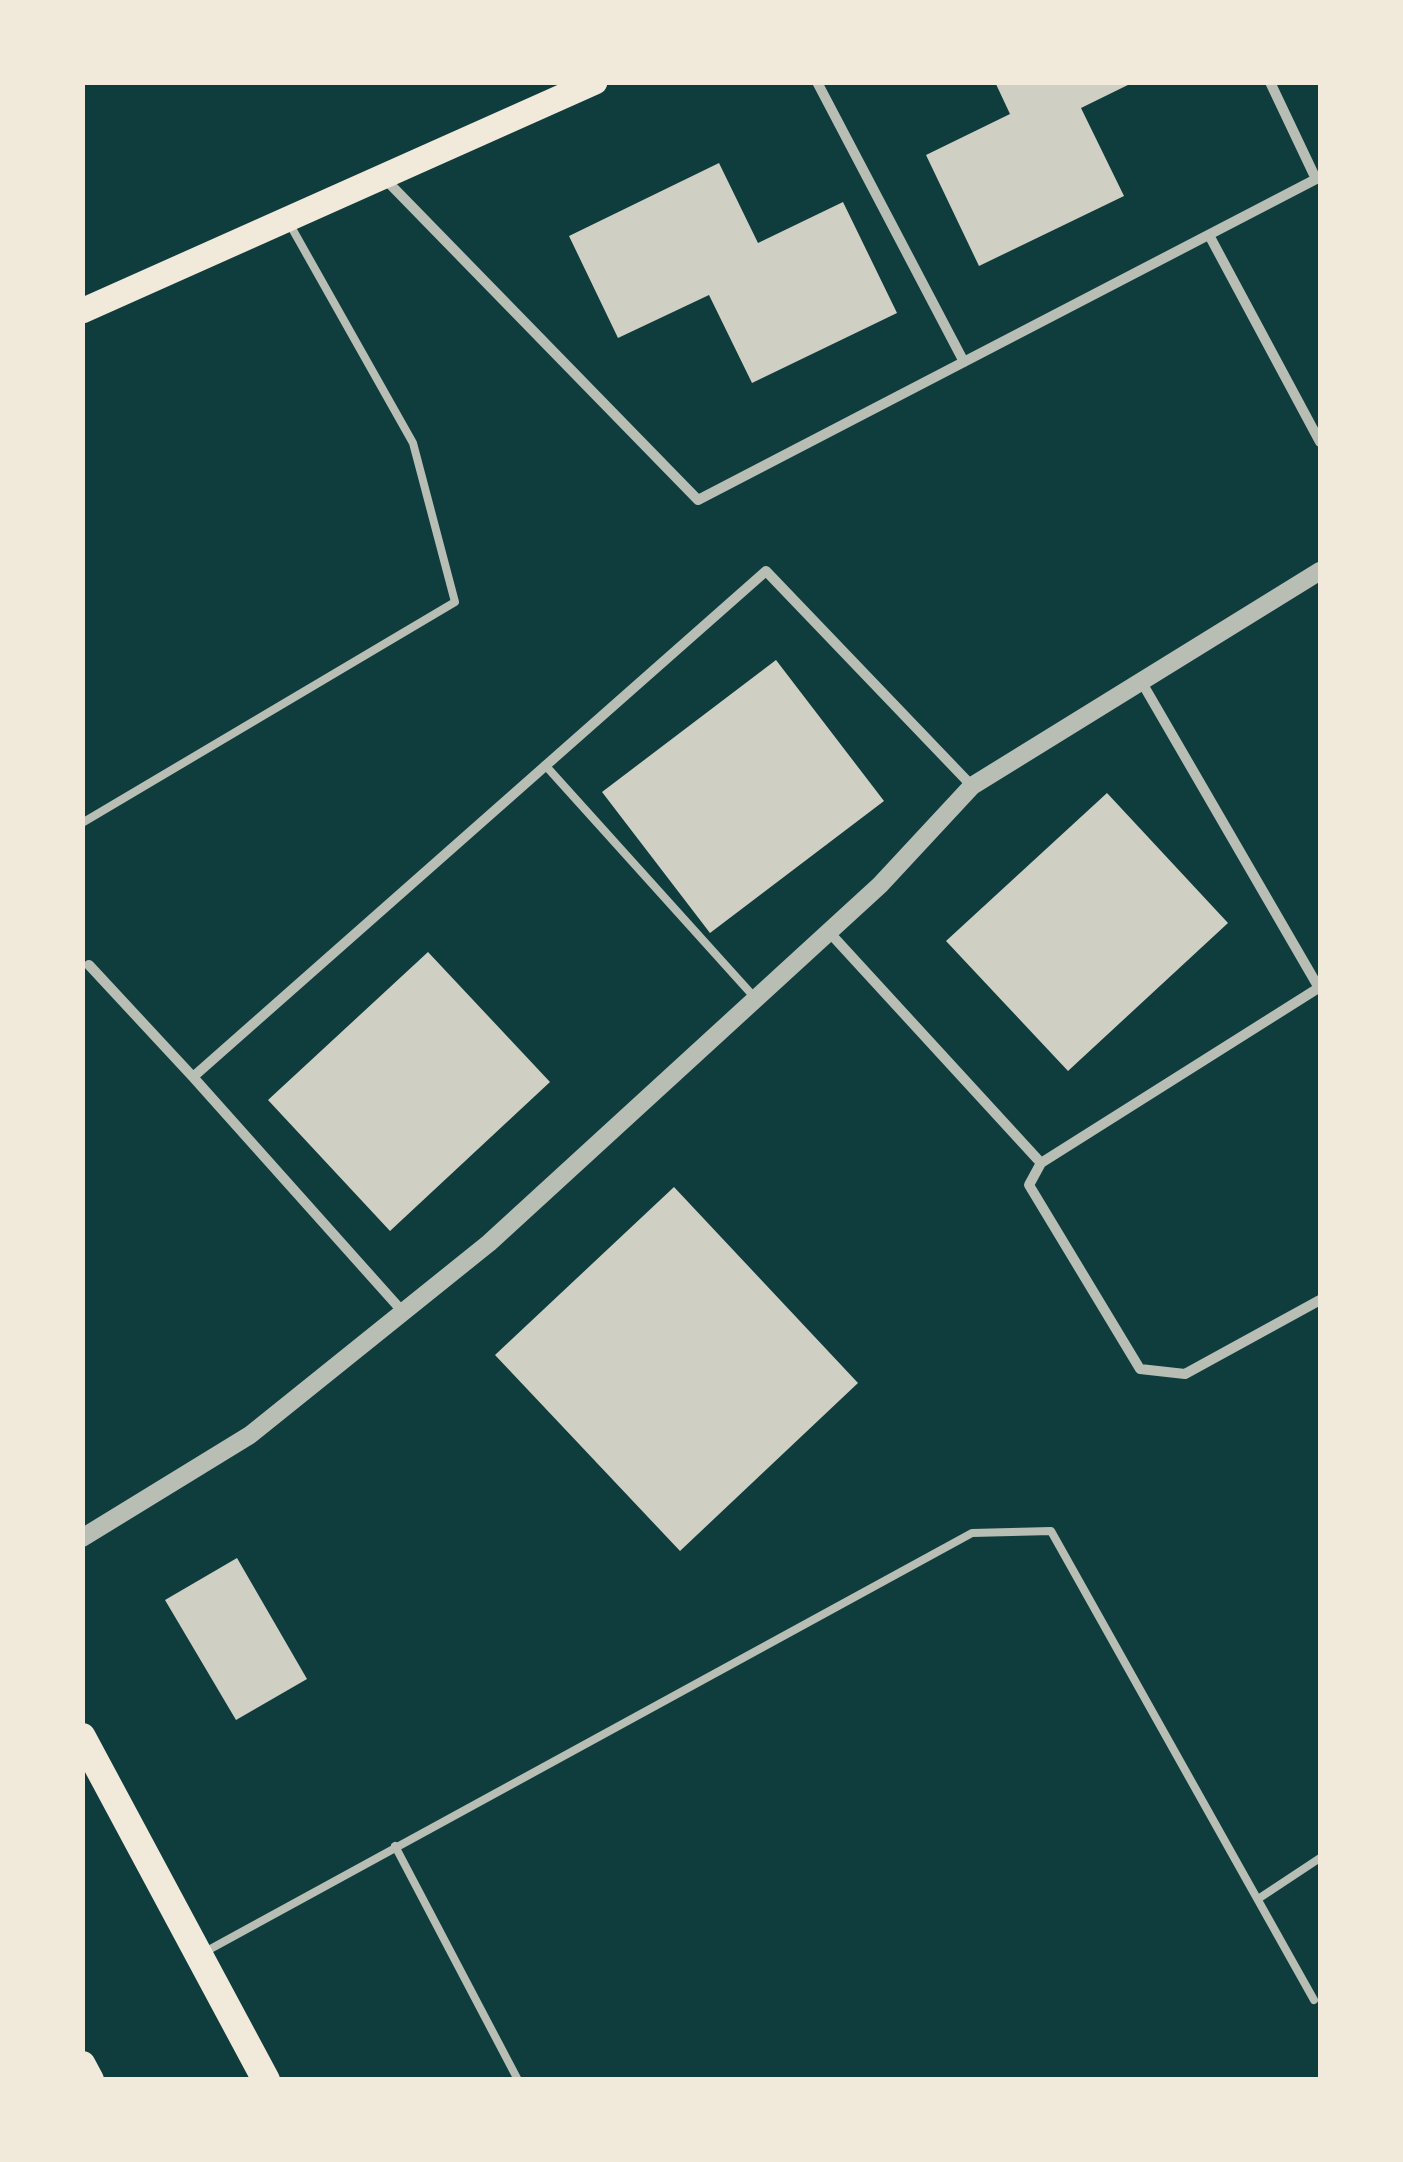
<!DOCTYPE html>
<style>
body{margin:0}
#map{position:relative;width:1403px;height:2162px;overflow:hidden;background:#0f3d3e;font-family:Barlow,sans-serif}
canvas{display:block}
.frame{position:absolute;inset:0;border:85px solid #f1e9da;pointer-events:none}
</style>
<div id="map">
<canvas width="1403" height="2162"></canvas>
<div class="frame"></div>
</div>
<script>
const c = document.querySelector('canvas').getContext('2d');
c.lineJoin = 'round';
function fill(path, color) {
  c.fillStyle = color;
  c.fill(path, 'evenodd');
}
function strokePath(path, color, width, dash) {
  c.strokeStyle = color;
  c.lineWidth = width;
  c.lineCap = dash ? 'butt' : 'round';
  c.setLineDash(dash || []);
  c.stroke(path);
}
const building = new Path2D(`
 M995,82H1134L1081,108L1124,196L979,266L926,155L1010,114Z
 M719,163L758,243L843,202L897,313L752,383L709,295L618,338L569,236Z
 M776,660L884,801L710,933L602,792Z
 M1107,793L1228,923L1068,1071L946,941Z
 M428,952L550,1082L390,1231L268,1100Z
 M674,1187L858,1383L680,1551L495,1355Z
 M237,1558L307,1679L236,1720L165,1600Z`);
const service = new Path2D(`
 M545,765L756,999
 M82,823L455,602L413,443L289,223
 M395,1846L518,2080
 M1258,1899L1320,1858
 M203,1953L972,1533L1051,1531L1314,2000`);
const minor = new Path2D(`
 M817,82L964,362
 M1270,82L1316,179
 M385,179L698,500L1320,177
 M1209,235L1320,442
 M1141,681L1319,988
 M829,932L1041,1163
 M89,965L193,1077L403,1312
 M1320,987L1041,1163L1029,1185L1140,1369L1185,1374L1320,1300
 M193,1077L766,571L972,786`);
const tertiary = new Path2D(`
 M82,1538L250,1435L489,1243L880,885L972,786L1320,571`);
const primary = new Path2D(`
 M82,311L595,82`);
const trunk = new Path2D(`
 M82,1737L266,2080
 M82,2065L90,2080`);
fill(building, '#cfcfc3');
strokePath(service, '#b8beb3', 8);
strokePath(minor, '#b8beb3', 10);
strokePath(tertiary, '#b8beb3', 18);
strokePath(primary, '#f1e9da', 25);
strokePath(trunk, '#f1e9da', 28);
</script>
